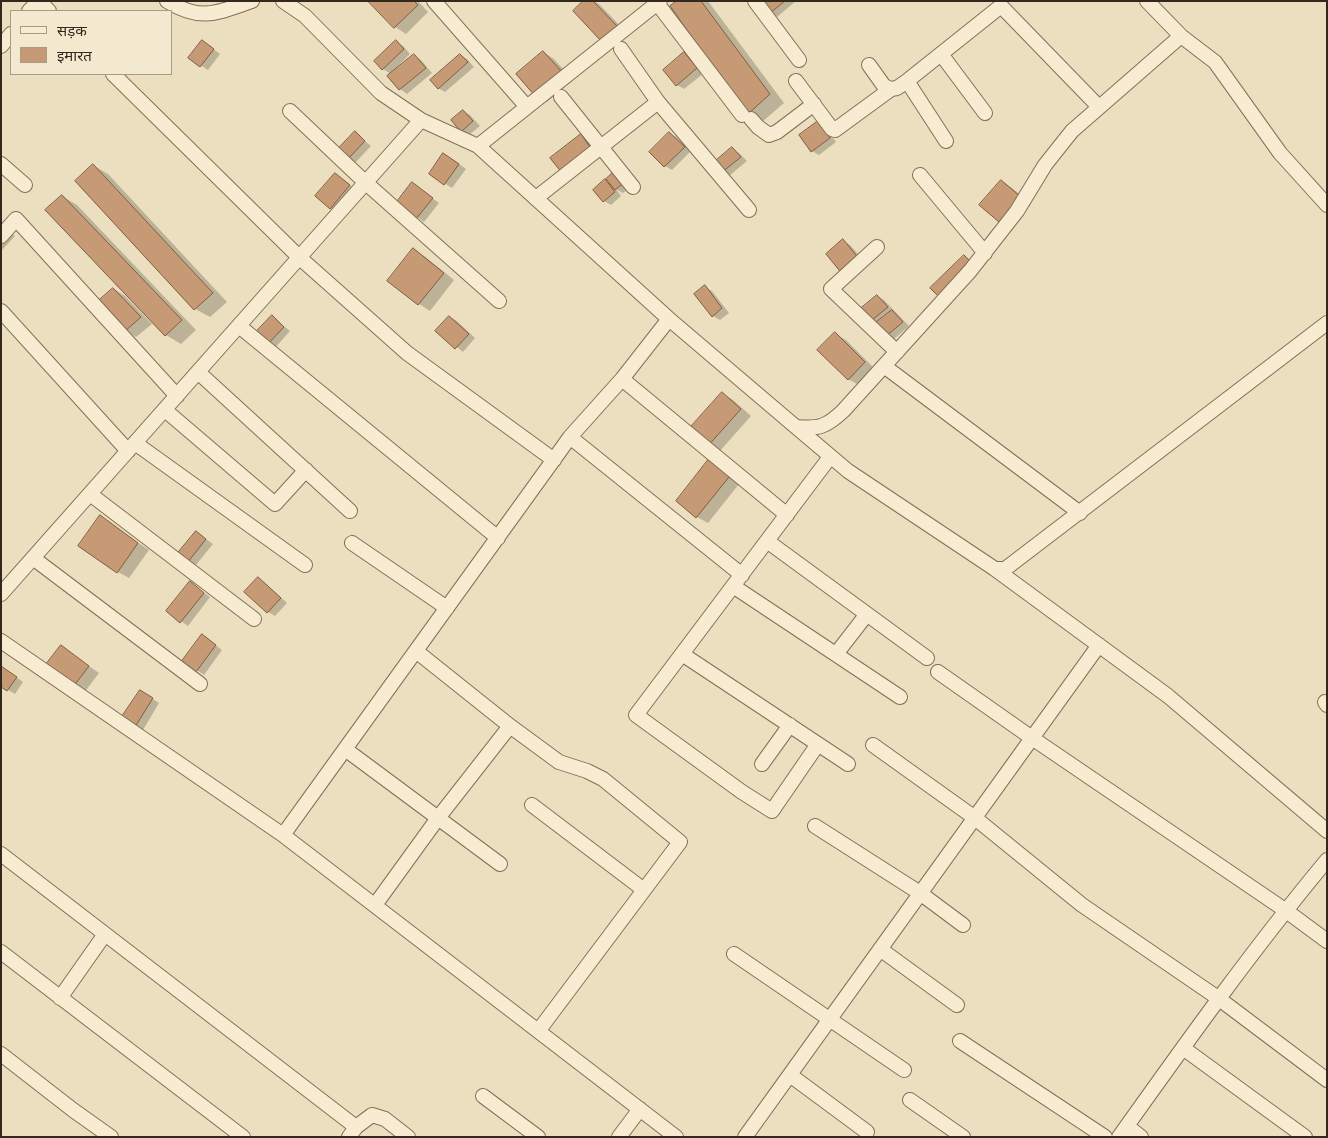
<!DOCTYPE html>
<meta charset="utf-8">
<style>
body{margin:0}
#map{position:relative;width:1328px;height:1138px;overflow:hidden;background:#ebdfbf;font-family:Literata,"Noto Sans Devanagari",serif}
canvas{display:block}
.frame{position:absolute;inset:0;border:2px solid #33281c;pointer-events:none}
.legend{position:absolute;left:10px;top:10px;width:162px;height:65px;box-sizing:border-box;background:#f3e9ce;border:1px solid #a69c87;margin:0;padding:6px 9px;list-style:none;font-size:15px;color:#33281c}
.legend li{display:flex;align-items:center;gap:10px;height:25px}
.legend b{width:25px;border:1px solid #a69c87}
</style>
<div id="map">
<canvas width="1328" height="1138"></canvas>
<div class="frame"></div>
<ul class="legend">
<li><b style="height:6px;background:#f7ecd1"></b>सड़क</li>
<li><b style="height:14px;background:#c79a76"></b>इमारत</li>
</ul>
</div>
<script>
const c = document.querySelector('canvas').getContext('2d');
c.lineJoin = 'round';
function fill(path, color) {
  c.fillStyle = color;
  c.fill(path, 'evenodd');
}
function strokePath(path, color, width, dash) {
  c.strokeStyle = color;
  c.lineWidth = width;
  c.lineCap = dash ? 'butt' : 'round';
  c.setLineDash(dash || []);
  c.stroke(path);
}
const shadow = new Path2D(`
 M370,1H418L428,12L406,34L395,27Z
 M585,1H594L599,4L627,33L602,40Z
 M679,1H708L784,103L762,122L748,114Z
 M761,1H796L777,17L770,13Z
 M202,41L220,54L208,70L190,58Z
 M396,42L403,46L410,54L397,67L398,68L414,55L421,60L432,73L407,94L400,89L389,76L391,74L383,69Z
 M543,52L554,59L573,80L547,102L537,96Z
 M684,54L691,58L704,73L684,89L677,85L664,70Z
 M460,55L467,59L474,67L445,92L438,88Z
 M463,111L470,115L480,126L469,135L462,131Z
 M825,127L836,142L819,155L812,151Z
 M355,133L371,146L355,163L348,159Z
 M669,133L676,137L691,151L672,170L665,166L651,152Z
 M581,136L588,140L599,154L570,176Z
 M732,149L739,153L747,161L729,176L722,172Z
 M451,158L466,169L452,188L430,174Z
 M94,166L108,174L227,302L210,317L195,309Z
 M335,174L356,190L337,212L330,208Z
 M607,179L632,186L623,193L616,189L621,196L611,205L604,201L605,181L612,185Z
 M1001,181L1012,188L1031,204L1011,227L1000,221Z
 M413,184L439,203L424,222L398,203Z
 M62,196L77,205L196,330L181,344L166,335Z
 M1,224L15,236L1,251Z
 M843,241L850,245L867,264L851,278Z
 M413,250L424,256L454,280L430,311L419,304L389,281Z
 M705,287L712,291L729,313L720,320L713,316Z
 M114,289L125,296L152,324L136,337L125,331Z
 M877,296L884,300L909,326L893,340L871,320Z
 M272,317L290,331L275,348L268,344Z
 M450,317L457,321L475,338L463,352L437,331Z
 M835,334L846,340L875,369L859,385L848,379Z
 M722,393L733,400L751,416L719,452L708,446Z
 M724,463L743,479L708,523L697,517Z
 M100,517L149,550L129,578L118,572Z
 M196,532L213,544L196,565L189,561Z
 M258,579L265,583L287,603L275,616L268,612L246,592Z
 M190,583L210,597L188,626L181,621Z
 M209,640L222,650L204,675L184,661Z
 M61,647L99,673L84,693L74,686Z
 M6,670L23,682L15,694L8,690Z
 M148,696L159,703L143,730L123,718Z`);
const building = new Path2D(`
 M368,1H414L418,5L394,28Z
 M583,1H593L617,26L601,41L573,11Z
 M677,1H701L770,94L747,115L670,6Z
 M760,1H785L769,14Z
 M202,40L214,49L200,67L188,58Z
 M396,40L404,49L382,70L374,61Z
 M543,51L563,73L536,97L516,74Z
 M684,52L697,68L676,86L663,70Z
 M414,54L426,68L399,90L387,76Z
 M460,54L468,62L438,89L430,80Z
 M463,110L473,121L461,132L451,120Z
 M818,121L830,138L811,152L799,135Z
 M355,131L365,141L347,160L337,150Z
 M669,132L685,147L664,167L649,152Z
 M581,134L592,150L562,173L550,158Z
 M732,147L741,157L721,173L713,163Z
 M443,153L459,164L444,185L429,174Z
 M93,164L213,293L194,310L75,181Z
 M616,170L626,181L615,190L606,179Z
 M335,173L350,185L330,209L315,196Z
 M605,179L615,192L603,202L593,190Z
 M1001,180L1021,197L999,222L979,205Z
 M412,182L433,198L416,219L396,203Z
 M62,195L182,320L165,336L45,210Z
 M843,239L860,260L843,275L826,254Z
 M413,248L444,273L418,305L387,281Z
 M964,255L972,263L938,296L930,288Z
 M705,285L722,308L712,317L694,294Z
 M113,288L141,317L124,332L97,302Z
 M877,295L888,307L871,321L860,309Z
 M892,310L903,322L885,337L874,324Z
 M272,315L284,327L267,345L255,333Z
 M449,316L469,334L455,349L435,331Z
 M835,332L865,362L848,380L817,350Z
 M722,392L741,409L707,447L688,430Z
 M712,455L733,472L696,518L676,501Z
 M100,515L138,543L117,573L78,546Z
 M196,531L206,539L188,562L177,554Z
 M258,577L281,598L267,613L244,592Z
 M190,581L204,593L180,623L166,611Z
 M202,634L216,645L196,672L182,661Z
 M61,645L89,666L73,687L44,667Z
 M1,666L17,677L7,691L1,687Z
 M140,690L153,698L135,727L121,718Z`);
const minor = new Path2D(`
 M167,1C201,22 217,13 252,1
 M283,1L305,16L381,93L421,120L478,146L669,319
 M434,1L527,107
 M755,1L799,60
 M1147,1L1181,36L1215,62L1280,153L1327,205
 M657,3L742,115
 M29,11L33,7H45L49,11
 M1,46L11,34
 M621,49L658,102L749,210
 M941,54L985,113
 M869,65L884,86L891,89
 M113,74L300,258L407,353L554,460
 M796,81L832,129L835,130L891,89L897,88L907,81L1001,6L1099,107
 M907,81L946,141
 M561,97L633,187
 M290,111L366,183L499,301
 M751,119L758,127L769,135L777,132L814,104
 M478,146L660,1
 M1,164L25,185
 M920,175L985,253
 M536,198L658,102
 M1,236L16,219L177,396
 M877,247L831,289L897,352
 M1,311L128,451
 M239,326L498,538
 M884,366L1080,513
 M198,372L350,511
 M622,379L787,515
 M165,410L275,504L306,470
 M796,427L848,471L995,569H1005L1327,323
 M570,437L742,575
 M135,443L305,565
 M90,494L254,619
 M767,541L927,658
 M352,543L447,608
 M33,558L200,684
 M995,569L1168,696L1327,831
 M733,586L900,697
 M1,594L421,120
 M1,641L283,835L676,1137
 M682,654L848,764
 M836,654L867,614
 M938,672L1032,738L1285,910L1327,941
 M1325,702L1327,705
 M510,726L559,762L587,771L603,779L680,842L539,1030
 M818,744L772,811L742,792L636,715L830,457
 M873,745L975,818L1082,905L1218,998L1327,1080
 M345,749L500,864
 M762,764L790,725
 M532,805L644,890
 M815,826L920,893L963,925
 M283,835L570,437L622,379L669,319L796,427C819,429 826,427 843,411L970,271L1017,211L1045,165L1072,131L1181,36
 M1,854L356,1127
 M375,905L438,818L510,726L416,651
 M880,949L957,1005
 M1,952L243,1137
 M734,954L904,1070
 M60,998L105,934
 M960,1041L1105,1137
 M1183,1048L1305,1137
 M1,1054L73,1110L111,1137
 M790,1075L867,1132
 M483,1096L538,1137
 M910,1100L963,1137
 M1127,1126L1141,1137
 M349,1137L356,1127L372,1115L385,1119L408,1137
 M619,1137L640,1109
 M745,1137L1099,645
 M1119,1137C1186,1043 1253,949 1327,860`);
fill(shadow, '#0003');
fill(building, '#c79a76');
strokePath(building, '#805b3f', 1);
strokePath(minor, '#827058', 16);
strokePath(minor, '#f7ecd1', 14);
</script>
